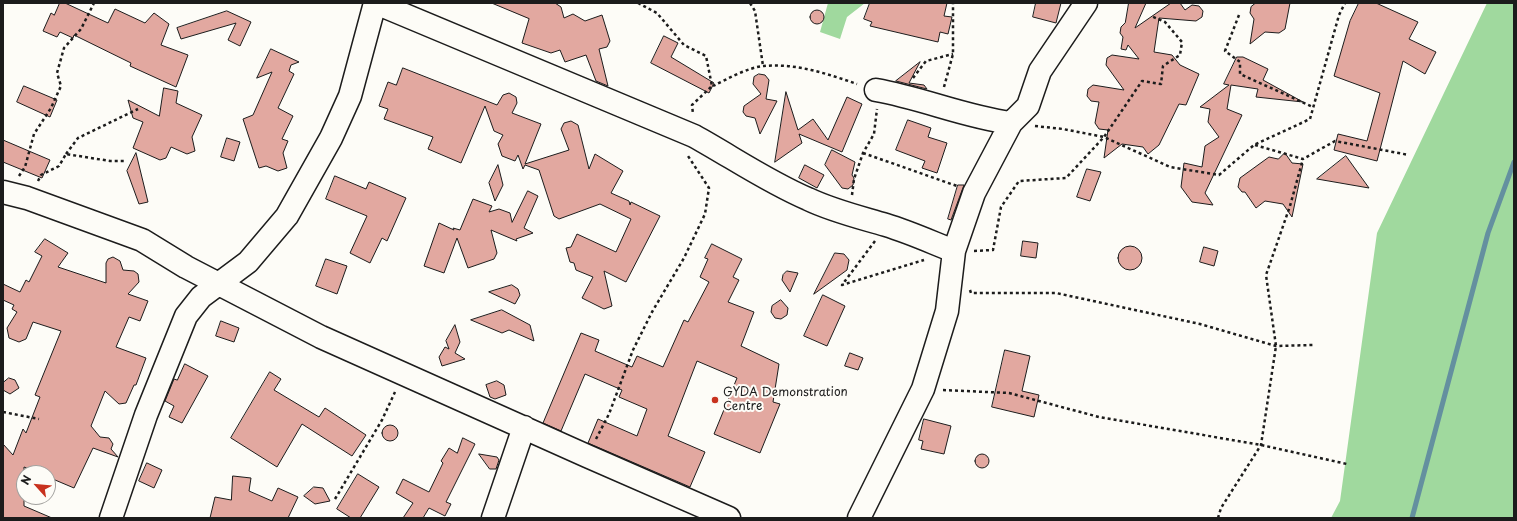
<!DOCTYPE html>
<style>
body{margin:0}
#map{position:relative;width:1517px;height:521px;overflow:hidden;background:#fdfcf7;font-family:"Playpen Sans",sans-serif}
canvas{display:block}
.frame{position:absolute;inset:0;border:4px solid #1c1c1c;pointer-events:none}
.north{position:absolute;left:16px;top:465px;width:40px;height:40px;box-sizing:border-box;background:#fdfcf7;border:1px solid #a3a29f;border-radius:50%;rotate:297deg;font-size:11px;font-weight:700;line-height:16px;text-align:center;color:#1c1c1c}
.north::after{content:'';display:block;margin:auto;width:14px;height:18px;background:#c8321e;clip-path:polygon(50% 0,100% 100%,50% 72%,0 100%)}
</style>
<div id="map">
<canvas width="1517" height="521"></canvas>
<div class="frame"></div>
<div class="north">N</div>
</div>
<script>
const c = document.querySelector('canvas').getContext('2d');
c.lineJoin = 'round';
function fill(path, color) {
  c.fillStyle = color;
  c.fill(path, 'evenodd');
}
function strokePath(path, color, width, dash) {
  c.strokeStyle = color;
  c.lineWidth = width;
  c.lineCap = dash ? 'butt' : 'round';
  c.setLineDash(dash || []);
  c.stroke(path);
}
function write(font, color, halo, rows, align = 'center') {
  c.font = font + ' "Playpen Sans",sans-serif';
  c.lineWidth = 4;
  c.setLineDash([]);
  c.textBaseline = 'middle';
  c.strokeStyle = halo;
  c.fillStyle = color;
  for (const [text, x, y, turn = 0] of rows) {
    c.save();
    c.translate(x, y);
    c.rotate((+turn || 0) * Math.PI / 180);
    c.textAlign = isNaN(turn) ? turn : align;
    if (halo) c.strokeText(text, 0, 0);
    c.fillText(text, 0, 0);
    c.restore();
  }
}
const green = new Path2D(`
 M828,3H865L847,17L840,39L820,32Z
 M1487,3H1514V518H1331L1340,501L1377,233Z`);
const stream = new Path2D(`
 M1412,518L1488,233L1514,162`);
const building = new Path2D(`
 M60,3H65L108,23L115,9L145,23L154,13L169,24L161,45L188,55L176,87L130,66L131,63L74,35L73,38L60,32L57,37L43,31L51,13L54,15Z
 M492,3H555L561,7L564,18L573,14L585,21L602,15L610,41L607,47L599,49L608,86L596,81L586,55L565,62L560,50L551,53L522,43L529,19Z
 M870,3H947L944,16L952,17L948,34L940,32L938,42L870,26L872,22L864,19Z
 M1036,3H1061L1056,23L1033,17Z
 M1129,3H1146L1135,28L1171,3H1180L1185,10L1192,5L1199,6L1203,11L1202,17L1196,21L1159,18L1154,52L1172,55L1180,65L1199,74L1186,105L1179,104L1159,145L1148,154L1143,147L1122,144L1104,158L1108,130L1099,129L1095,123L1099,102L1091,101L1087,96L1088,89L1093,85L1124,90L1106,65L1107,58L1112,55L1139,59L1128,45L1126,50L1121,49L1123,37L1120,33L1121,27L1125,23Z
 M1256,3H1290L1285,29L1279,33L1265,32L1250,44L1254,19L1250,13L1251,7Z
 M1359,3H1376L1418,22L1409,39L1436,52L1425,74L1403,61L1377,161L1334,150L1338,134L1367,141L1380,93L1334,76L1350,21Z
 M810 17a7 7 0 1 1 14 0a7 7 0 1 1-14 0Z
 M227,11L251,22L240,46L228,40L236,23L181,39L177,28Z
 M664,36L678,43L671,57L714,83L709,93L651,63Z
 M271,49L299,62L291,65L289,71L294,74L278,108L293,116L282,139L288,141L283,153L287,168L278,171L266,166L259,168L243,119L253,115L272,72L257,78Z
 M1237,57H1243L1268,69L1263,80L1303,102L1256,97L1258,89L1231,85L1227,109L1242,115L1205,193L1213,205L1192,202L1181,187L1184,163L1202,167L1205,146L1219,137L1208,122L1210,109L1200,107L1229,85L1224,84Z
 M920,62L909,83L924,85L927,89L896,81Z
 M403,68L497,105L503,95L509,93L516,97L517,103L512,113L541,124L525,164L569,150L561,129L564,123L571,121L578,125L589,169L595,154L623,171L611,193L629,201L630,205L631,202L660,216L626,282L604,271L612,306L604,309L582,298L593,277L576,270L574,263L570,262L566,248L571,247L577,234L616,252L631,219L600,204L559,219L554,216L539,170L525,165L523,169L518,155L515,161L502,156L498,144L503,135L494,131L485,106L461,163L428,149L433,137L384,119L388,109L379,106L388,82L396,85Z
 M759,74L765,75L769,80L766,99L777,101L760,134L755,118L746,116L743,112L744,106L761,94L753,84L754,77Z
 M24,86L57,100L50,117L17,102Z
 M164,88L178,91L176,103L202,115L192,137L195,151L187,154L171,147L166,158L160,160L133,148L143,122L133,118L128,100L159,116Z
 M786,92L798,130L813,119L828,140L847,97L862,104L842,152L799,134L802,143L775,162Z
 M908,120L931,128L928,137L947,143L937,173L922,168L925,161L896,150Z
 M227,138L240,142L234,161L221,157Z
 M3,140L50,160L42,178L3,162Z
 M832,150L855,162L852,175L854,178L853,185L848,189L842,188L825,165Z
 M136,153L148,202L139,204L127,171Z
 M1285,153L1292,163L1303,164L1292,217L1283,204L1265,201L1256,208L1245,192H1242L1238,187L1240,178L1269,157L1278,159Z
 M1346,156L1369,188L1317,179Z
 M498,165L503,185L495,201L489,183Z
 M805,165L824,175L817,188L799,178Z
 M1087,169L1101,172L1090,201L1077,197Z
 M335,176L366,189L369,182L406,198L387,241L382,238L370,263L350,253L367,216L326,199Z
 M958,185H964L951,220L948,219Z
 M528,191L538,196L524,228L533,233L516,239L517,241L491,230L497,253L494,259L468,268L457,238L444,273L424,266L439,223L454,230L453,228L460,230L473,199L492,206L489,212L499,209L510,213L512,222Z
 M45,239L68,253L58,267L106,283V263L108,259L113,257L120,261L123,270L134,271L138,274L139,282L128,294L148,301L140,321L129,317L116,347L146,358L136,385H134L126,403L119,404L105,391L91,426L100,437L109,438L113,444L111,449L118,457L93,448L74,488L48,477V473H40L24,467V506L52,518H3V444L13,455L23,429L26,433L40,397L35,395L61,331L33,322L26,339L19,342L9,338L7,328L17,312L12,309L14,305L3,300V284L20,292L26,280L29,282L42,256L35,252Z
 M1023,241L1038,243L1036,258L1021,256Z
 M712,244L742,259L733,277L739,280L728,302L754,312L741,346L779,364L773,402L780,404L760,453L714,434L737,378L697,361L668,436L705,452L690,487L588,443L598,419L637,436L647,409L619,397L622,390L585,374L561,431L543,423L581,333L599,340L595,351L632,367L637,356L663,367L684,320L688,322L709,282L700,277L708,259L705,258Z
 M1118 258a12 12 0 1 1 24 0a12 12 0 1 1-24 0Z
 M1204,247L1218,251L1214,266L1200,262Z
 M835,253L844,254L849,260L847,270L814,294Z
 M326,259L347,266L337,294L316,286Z
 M787,271L798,273L790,292L782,280L783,275Z
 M512,285L518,289L520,295L515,304L489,292Z
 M823,295L845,306L827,346L804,336Z
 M781,300L788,308L787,315L781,319L775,318L771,312L772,306Z
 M502,310L530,325L534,341L509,330L502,333L471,320Z
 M221,321L239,328L234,342L216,336Z
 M455,325L460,342L455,353L465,359L442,366L439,357L445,347L449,349L446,341Z
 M1005,350L1030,356L1022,391L1039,395L1034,417L992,407Z
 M850,353L863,358L858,370L845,366Z
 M185,364L208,376L182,423L169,417L174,406L165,401L174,379L177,380Z
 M270,372L281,379L274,390L319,417L325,408L366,435L352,456L302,424L277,467L231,438Z
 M9,378L15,380L19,388L10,394L3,390V383Z
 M497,381L504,385L506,395L495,399L490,397L486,385Z
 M924,419L951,426L944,454L921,449L923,441L919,440Z
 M382 433a8 8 0 1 1 16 0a8 8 0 1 1-16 0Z
 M463,438L475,444L446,502L451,504L445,516L429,508L423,518H403L413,503L396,493L403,479L429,492L443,463L441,461L449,448L457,453Z
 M479,454L497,457L499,460L496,469H490Z
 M975 461a7 7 0 1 1 14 0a7 7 0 1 1-14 0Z
 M147,463L162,470L154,488L139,481Z
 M358,474L379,487L360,518H351L337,509Z
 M233,476L251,478L249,491L272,501L278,488L298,497L288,518H210L215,497L231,500Z
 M314,487L323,488L330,501L315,504L304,496Z`);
const path = new Path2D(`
 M638,3L657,13L684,45L706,56L712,86L692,105L693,114
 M750,3L755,11L763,66
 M1239,15L1225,51L1240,62V74L1313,107
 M913,78L926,61L953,54
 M713,86C727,79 749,67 764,66C796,63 828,74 857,84
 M944,87L953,54V3
 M1035,126L1063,129L1104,137L1170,167L1219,175L1254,145L1310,119L1339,15L1345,3
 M1255,145L1303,159L1335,141L1409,155
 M863,153L957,186
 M66,154L78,138L138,109
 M19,176L25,167L34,134L51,108L61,86L57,73L64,48L81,29L94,3
 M38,181L41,175L59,166L66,154L110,161H124
 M852,195L854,179L863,153L874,134L877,109
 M875,241L842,285L924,260
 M974,251L993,250L1001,207L1019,181L1066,178L1104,137L1142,81L1161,84L1163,66L1180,55L1182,42L1165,22L1151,16
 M970,290L971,293H1056L1200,324L1276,346L1313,345
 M943,390L1009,393L1099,417L1261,445L1347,464
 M3,412L39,419
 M596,439L609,414L633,350L652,312L684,258L705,214L709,188L688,156
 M335,499L382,420L395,392
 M1218,518L1221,508L1261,445L1276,346L1266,275L1290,206L1303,159`);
const minor = new Path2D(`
 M376,3L694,136C732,157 768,182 808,199C833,211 859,217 886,225C909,232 931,242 954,251
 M876,90C922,98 965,117 1011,123
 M3,192L27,198L142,240L186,267L321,337L587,456L729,518
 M111,518L146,415L186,316L201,297L248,262L287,216L331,138L350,96L375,3
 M493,518L524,427
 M859,518L923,389L947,311L954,251L974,193L1011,123L1028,106L1040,71L1086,3`);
const markers = [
 [715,400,4,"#c8321e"]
];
const poiNames = [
 ["GYDA Demonstration",723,393],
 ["Centre",723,407]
];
fill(green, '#a0d99e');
strokePath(stream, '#64909f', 5);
fill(building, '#e2a8a0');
strokePath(building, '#1c1c1c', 1);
strokePath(minor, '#1c1c1c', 25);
strokePath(path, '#1c1c1c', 2.5, [3, 3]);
strokePath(minor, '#fdfcf7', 22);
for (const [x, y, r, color] of markers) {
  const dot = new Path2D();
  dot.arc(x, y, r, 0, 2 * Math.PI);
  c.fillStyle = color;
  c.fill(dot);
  strokePath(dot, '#fdfcf7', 1.5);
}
write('12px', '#1c1c1c', '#fdfcf7', poiNames, 'left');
</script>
